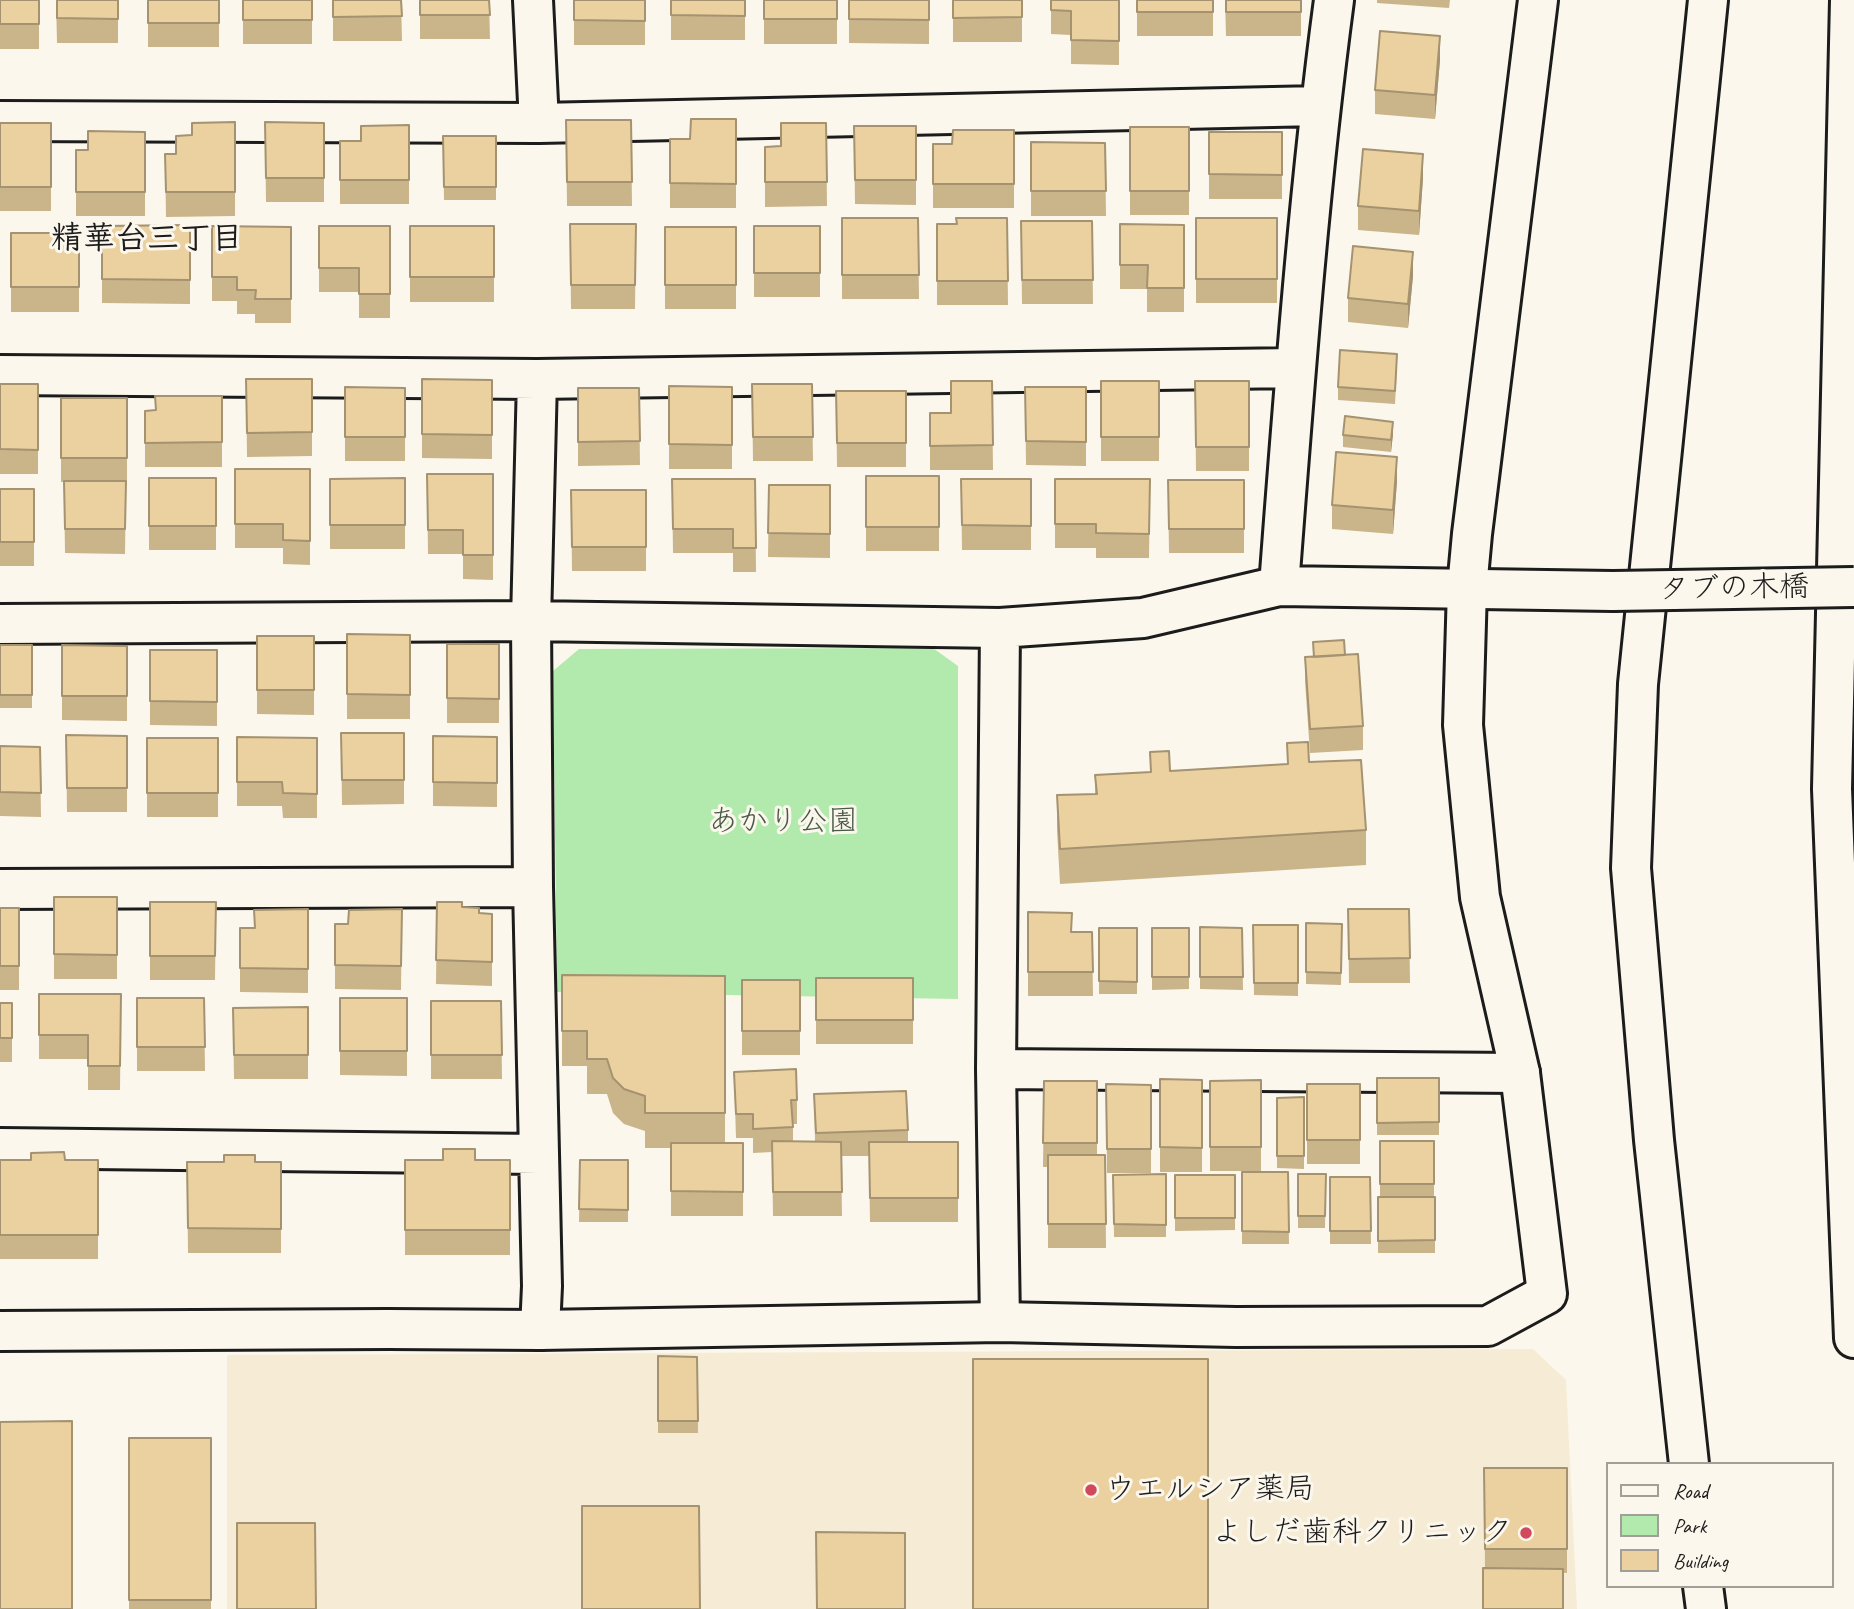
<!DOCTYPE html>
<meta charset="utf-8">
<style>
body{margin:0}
#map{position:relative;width:1854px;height:1609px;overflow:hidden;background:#fbf7ec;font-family:Caveat,sans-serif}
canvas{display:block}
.legend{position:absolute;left:1606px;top:1462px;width:228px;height:126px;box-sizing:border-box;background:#fbf7ec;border:2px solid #a29f99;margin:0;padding:9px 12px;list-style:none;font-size:21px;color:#1c1c1c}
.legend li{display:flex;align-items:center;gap:14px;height:35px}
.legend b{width:35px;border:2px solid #a29f99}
</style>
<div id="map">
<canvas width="1854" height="1609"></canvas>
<ul class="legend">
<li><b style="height:9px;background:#fbf7ec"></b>Road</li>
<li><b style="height:19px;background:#b2eaae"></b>Park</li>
<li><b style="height:19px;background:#ebd1a0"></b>Building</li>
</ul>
</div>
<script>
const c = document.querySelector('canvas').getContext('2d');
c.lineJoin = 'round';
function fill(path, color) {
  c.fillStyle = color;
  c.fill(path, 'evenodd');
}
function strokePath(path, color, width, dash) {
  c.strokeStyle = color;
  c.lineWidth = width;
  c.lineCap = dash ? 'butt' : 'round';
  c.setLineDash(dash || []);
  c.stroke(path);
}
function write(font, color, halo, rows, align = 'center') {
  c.font = font + ' Caveat,"Klee One",sans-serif';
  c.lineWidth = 6;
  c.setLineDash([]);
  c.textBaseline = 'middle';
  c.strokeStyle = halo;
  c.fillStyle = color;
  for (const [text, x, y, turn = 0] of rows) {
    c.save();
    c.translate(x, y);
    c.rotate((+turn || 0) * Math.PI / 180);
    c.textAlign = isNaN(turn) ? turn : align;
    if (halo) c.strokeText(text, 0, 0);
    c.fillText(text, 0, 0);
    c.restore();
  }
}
const built = new Path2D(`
 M1533,1349L1566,1380L1577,1609H227V1355Z`);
const green = new Path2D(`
 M933,648L958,666V999L557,992L553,671L579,649Z`);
const street = new Path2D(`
 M533,0L539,123
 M0,121L539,123L1319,106
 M0,375L537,379L1295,368
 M537,379L531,621L533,887L542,1286L540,1330
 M1279,586C1294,391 1308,195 1334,0
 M0,624L531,621L1000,628L1143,618L1279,586L1613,591
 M1000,628L996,1069L1000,1322
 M0,889L533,887
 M996,1069L1520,1073
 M0,1148L538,1154`);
const secondary = new Path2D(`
 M0,1331L388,1329L540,1330L1000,1322L1236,1327L1488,1326L1547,1294L1520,1073L1480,897L1463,725L1467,588L1472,534L1538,0`);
const highway = new Path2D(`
 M1850,0L1832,789L1854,1338
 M1689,1464L1654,1140L1631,868L1638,684L1708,0
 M1703,1586L1706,1609`);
const streetBridge = new Path2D(`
 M1613,591L1854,587`);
const wall = new Path2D(`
 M0,0H39V49H0Z
 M56,0H118V43H57Z
 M148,0H219V47H148Z
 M243,0H312V44H243Z
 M333,0H401L402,41H333Z
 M420,0H489L490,39H420Z
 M574,0H645V45H574Z
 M671,0H745V40H671Z
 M764,0H837V44H764Z
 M849,0H929V44L849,43Z
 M953,0H1022V42H953Z
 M1119,0V65L1071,64V35L1051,34V10Z
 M1137,0H1213V36H1137Z
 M1225,0H1301V36H1226Z
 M1377,0H1450L1449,8L1377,3Z
 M1440,60L1435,119L1375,114V90Z
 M736,119V208H670V139H690Z
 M566,120H631L632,206H567Z
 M235,122V216L166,217L165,154H176V136L192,135Z
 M265,122L324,123V202H266Z
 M0,123H51V211H0Z
 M826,123L827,206L765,207V147L781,146Z
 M409,125V204H340V141H361Z
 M854,126H916V205L855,204Z
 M1130,127H1189V215H1130Z
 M1014,130V208H933V144H952Z
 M145,132V216H76V150H88Z
 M1209,132H1282V199H1209Z
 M443,136H496V200H444Z
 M1031,142L1105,143L1106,216H1031Z
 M1423,178L1419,235L1358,230V206Z
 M842,218H918L919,299H842Z
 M1007,218L1008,305H937V224H956Z
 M1196,218H1277V303H1196Z
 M1021,221H1092L1093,304H1022Z
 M570,224H636L635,309H571Z
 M1120,224L1184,225V312H1147V289H1120Z
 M190,225V304L102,303V226Z
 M212,226L291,227V323H255V314H237V301H212Z
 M319,226H390V318H359V292H319Z
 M410,226H494V302H410Z
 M754,226H820V297H754Z
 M665,227H736V309H665Z
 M11,233H79V312H11Z
 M1413,276L1408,328L1348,322V298Z
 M1397,367L1395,404L1338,400V387Z
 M246,379H312V456L247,457Z
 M422,379L492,380V459L422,458Z
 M992,381L993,470H930V413H951Z
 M1101,381H1159V461H1101Z
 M1195,381H1249V471H1196Z
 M0,384H38V474H0Z
 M752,384H812L813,461H753Z
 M669,386L732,387V469H669Z
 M345,387L405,388V461H345Z
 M1025,387H1086V466L1026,465Z
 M578,388H639L640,465L578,466Z
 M836,391H906V467H837Z
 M155,396H222V467H145V411L155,410Z
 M61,398H127V482H126L125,554L65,553L64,482H61Z
 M1393,434L1391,452L1343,447V435Z
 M235,469H310V565L283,564V548H235Z
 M427,474H493V580L463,579V554H428Z
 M866,476H939V551H866Z
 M149,478H216V550H149Z
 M405,478V549H330V479Z
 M672,479H755L756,572H733V553H673Z
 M961,479H1031V550H962Z
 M1055,479H1150L1149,558H1096V548H1055Z
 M1168,480H1244V553H1169Z
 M1397,481L1393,534L1332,529V505Z
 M769,485H830V558L768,557Z
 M0,489H34V566H0Z
 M571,490H646V571H572Z
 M347,634L410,635V719H347Z
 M257,636H314V715L257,714Z
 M447,644H499V723H447Z
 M0,645H32V708H0Z
 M62,645L127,646V721L62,720Z
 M150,650H217V726L150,725Z
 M1345,655L1363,726V750L1310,753L1305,681V657Z
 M341,733H404V804L342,805Z
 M66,735L127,736V812H67Z
 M433,736L497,737V807L433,806Z
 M237,737L317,738V818H283L282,806H237Z
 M147,738H218V817H147Z
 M1287,743L1309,762L1366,830V865L1060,884L1057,830V795L1095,794V775L1150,772V752L1170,771L1287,764Z
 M0,746L40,747L41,817L0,816Z
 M54,897H117V979H54Z
 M150,902H216L215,980H150Z
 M437,902L462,907L479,913L492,914V986L436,984Z
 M0,908H19V990H0Z
 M308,909V993L240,992V928H254Z
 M402,909L401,990L335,989V924H348Z
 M1348,909H1409L1410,983H1349Z
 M1028,912L1072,932H1092L1093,996H1028Z
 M1306,923L1342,924L1341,985L1306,984Z
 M1253,925H1298V996L1254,995Z
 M1200,927L1242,928L1243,990L1200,989Z
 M1099,928H1137V994H1099Z
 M1152,928H1189V989L1152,990Z
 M562,975L725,976V1143H743V1216H671V1148H645V1131L624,1124L613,1113L607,1094H587V1066H562Z
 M816,978H913V1044H816Z
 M742,980H800V1055H742Z
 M39,994H121L120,1090H88V1059H39Z
 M137,998H204L205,1071H137Z
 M340,998H407V1076L340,1075Z
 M431,1001H501L502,1079H431Z
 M0,1003H12V1062H0Z
 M308,1007V1079H234L233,1008Z
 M734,1072L797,1100V1124H793V1141H815L814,1094L908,1130V1142H958V1222H870L869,1156H841L842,1216H773L772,1152L753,1153V1138H736Z
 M1377,1078H1439V1135H1377Z
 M1160,1079L1202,1080V1172H1160Z
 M1261,1080V1171H1210V1081Z
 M1044,1081H1097V1155H1105L1106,1248H1048V1167H1043Z
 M1106,1084L1151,1085V1173H1107Z
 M1307,1084H1360V1164H1307Z
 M1304,1097V1169L1277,1168V1098Z
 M1380,1141H1434V1196H1380Z
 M0,1160H98V1259H0Z
 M405,1160H510V1255H405Z
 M580,1160H628V1222H579Z
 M187,1162H281V1253H188Z
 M1242,1172H1288L1289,1244H1242Z
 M1166,1174V1237H1114L1113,1175Z
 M1298,1174H1326L1325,1228H1298Z
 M1175,1175H1235V1230L1175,1231Z
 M1330,1177H1370L1371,1244H1330Z
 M1378,1197H1435V1253H1378Z
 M658,1356L697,1357L698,1433H658Z
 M129,1438H211V1609H129Z
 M1484,1468H1567V1573L1485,1568Z`);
const shadedWall = new Path2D(`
 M1440,36V60L1435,119V95Z
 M1423,154V178L1419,235V211Z
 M1413,252V276L1408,328V304Z
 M1393,422V434L1391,452V440Z
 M1397,457V481L1393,534V510Z`);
const building = new Path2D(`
 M0,0H39V24H0Z
 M57,0H118V19L57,18Z
 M148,0H219V23H148Z
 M243,0H312V20H243Z
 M333,0H401L402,16L333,17Z
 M420,0H489L490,15H420Z
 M574,0H645V21L574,20Z
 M671,0H745V16L671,15Z
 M764,0H837V19H764Z
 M849,0H929V20L849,19Z
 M953,0H1022V17L953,18Z
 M1051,0H1119V41L1071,40V11L1051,10Z
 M1137,0H1213V12H1137Z
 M1226,0H1301V12H1226Z
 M1380,31L1440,36L1435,95L1375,90Z
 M691,119H736V184L670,183V139H690Z
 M566,120H631L632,182H567Z
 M235,122V192H166L165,154H176V136L192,135V123Z
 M265,122L324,123V178H266Z
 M0,123H51V187H0Z
 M781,123H826L827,182H765V147L781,146Z
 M409,125V180H340V141H361V126Z
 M854,126H916V180H855Z
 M1130,127H1189V191H1130Z
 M953,130H1014V184H933V144H952Z
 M88,131L145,132V192H76V150H88Z
 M1209,132H1282V175L1209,174Z
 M443,136H496V187H444Z
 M1031,142L1105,143L1106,191H1031Z
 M1363,149L1423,154L1419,211L1358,206Z
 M842,218H918L919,275H842Z
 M956,218H1007L1008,281H937V224H957Z
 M1196,218H1277V279H1196Z
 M1021,221H1092L1093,280H1022Z
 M570,224H636L635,285H571Z
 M1120,224L1184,225V288H1147L1148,265H1120Z
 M190,225V280L102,279V226Z
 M212,226L291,227V299H255L256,290H237V277H212Z
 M319,226H390V294H359V268H319Z
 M410,226H494V277H410Z
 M754,226H820V273H754Z
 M665,227H736V285H665Z
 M11,233H79V287H11Z
 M1353,246L1413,252L1408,304L1348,298Z
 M1340,350L1397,354L1395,391L1338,387Z
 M246,379H312V432L247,433Z
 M422,379L492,380V435L422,434Z
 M951,381H992L993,445L930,446V413H951Z
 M1101,381H1159V437H1101Z
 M1195,381H1249V447H1196Z
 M0,384H38V450L0,449Z
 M752,384H812L813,437H753Z
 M669,386L732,387V445L669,444Z
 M345,387L405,388V437H345Z
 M1025,387H1086V442L1026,441Z
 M578,388H639L640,441L578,442Z
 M836,391H906V443H837Z
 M155,396H222V442L145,443V411L156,410Z
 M61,398H127V458H61Z
 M1345,416L1393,422L1391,440L1343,435Z
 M1336,452L1397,457L1393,510L1332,505Z
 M235,469H310V541L283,540V524H235Z
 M427,474H493V555H463V530H428Z
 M866,476H939V527H866Z
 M149,478H216V526H149Z
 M405,478V525H330V479Z
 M672,479H755L756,548H733V529H673Z
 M961,479H1031V526L962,525Z
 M1055,479H1150L1149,534L1096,533V524H1055Z
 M1168,480H1244V529H1169Z
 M64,481H126L125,529H65Z
 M769,485H830V534L768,533Z
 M0,489H34V542H0Z
 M571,490H646V547H572Z
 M347,634L410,635V695L347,694Z
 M257,636H314V690H257Z
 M1344,640L1345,655L1314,657L1313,642Z
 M447,644H499V699L447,698Z
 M0,645H32V695H0Z
 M62,645L127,646V696H62Z
 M150,650H217V702L150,701Z
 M1358,654L1363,726L1310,729L1305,657Z
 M341,733H404V780H342Z
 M66,735L127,736V788H67Z
 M433,736L497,737V783L433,782Z
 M237,737L317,738V794L283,793L282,782H237Z
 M147,738H218V793H147Z
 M1308,742L1309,762L1361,760L1366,830L1060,849L1057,795L1097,794L1095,775L1151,772L1150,752L1169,751L1170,771L1288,764L1287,743Z
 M0,746L40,747L41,793L0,792Z
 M54,897H117V955L54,954Z
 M150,902H216L215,956H150Z
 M437,902H462V907L479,908V913L492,914V962L436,960Z
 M0,908H19V966H0Z
 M308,909V969L240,968V928H255L254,910Z
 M402,909L401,966L335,965V924H348L349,910Z
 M1348,909H1409L1410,958L1349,959Z
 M1028,912L1072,913L1071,932H1092L1093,972H1028Z
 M1306,923L1342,924L1341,973L1306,972Z
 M1253,925H1298V983H1254Z
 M1200,927L1242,928L1243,977H1200Z
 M1099,928H1137V982L1099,981Z
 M1152,928H1189V977H1152Z
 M562,975L725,976V1113H645V1096L624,1089L613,1078L607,1059H587V1031H562Z
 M816,978H913V1020H816Z
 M742,980H800V1031H742Z
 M39,994H121L120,1066H88V1035H39Z
 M137,998H204L205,1047H137Z
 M340,998H407V1051H340Z
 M431,1001H501L502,1055H431Z
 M0,1003H12V1038H0Z
 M308,1007V1055H234L233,1008Z
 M796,1069L797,1100H791L793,1127L753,1129V1114H736L734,1072Z
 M1377,1078H1439V1122L1377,1123Z
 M1160,1079L1202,1080V1148L1160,1147Z
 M1261,1080V1147H1210V1081Z
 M1044,1081H1097V1143H1043Z
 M1106,1084L1151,1085V1149H1107Z
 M1307,1084H1360V1140H1307Z
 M906,1091L908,1130L816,1133L814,1094Z
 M1304,1097V1156H1277V1098Z
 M772,1141L841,1142L842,1192H773Z
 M1380,1141H1434V1184H1380Z
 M869,1142H958V1198H870Z
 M671,1143H743V1192L671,1191Z
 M443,1149H475V1160H510V1230H405V1160H443Z
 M64,1152L65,1160H98V1235H0V1160H31V1153Z
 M224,1155H255V1162H281V1229L188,1228L187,1162H224Z
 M1048,1155H1105L1106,1224H1048Z
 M580,1160H628V1210L579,1209Z
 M1242,1172H1288L1289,1232L1242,1231Z
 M1166,1174V1225L1114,1224L1113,1175Z
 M1298,1174H1326L1325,1216H1298Z
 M1175,1175H1235V1218H1175Z
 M1330,1177H1370L1371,1231H1330Z
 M1378,1197H1435V1240L1378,1241Z
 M658,1356L697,1357L698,1421H658Z
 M973,1359H1208V1609H973Z
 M72,1421V1609H0V1422Z
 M129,1438H211V1600H129Z
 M1484,1468H1567V1549H1485Z
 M582,1506H699L700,1609H582Z
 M237,1523H315L316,1609H237Z
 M816,1532L905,1533V1609H817Z
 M1483,1568L1563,1569V1609H1483Z`);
const markers = [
 [1091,1490,7,"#d1495b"],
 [1526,1533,7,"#d1495b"]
];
const streetNames = [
 ["タブの木橋",1734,589,-1]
];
const parkNames = [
 ["あかり公園",783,822]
];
const poiNames = [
 ["ウエルシア薬局",1105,1490],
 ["よしだ歯科クリニック",1512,1533,"right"]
];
const neighbourhoodNames = [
 ["精華台三丁目",147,240]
];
fill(built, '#f6ecd5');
fill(green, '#b2eaae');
strokePath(street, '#1c1c1c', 44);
strokePath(secondary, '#1c1c1c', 44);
strokePath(highway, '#1c1c1c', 44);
strokePath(street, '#fbf7ec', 38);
strokePath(secondary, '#fbf7ec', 38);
strokePath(highway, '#fbf7ec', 38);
strokePath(streetBridge, '#1c1c1c', 44, []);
strokePath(streetBridge, '#fbf7ec', 38);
fill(wall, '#cab48a');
fill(shadedWall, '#a49270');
fill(building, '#ebd1a0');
strokePath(building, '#a49270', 2);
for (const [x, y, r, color] of markers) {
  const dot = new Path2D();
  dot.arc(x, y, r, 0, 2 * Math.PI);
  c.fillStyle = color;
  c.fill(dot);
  strokePath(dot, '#fbf7ec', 2.5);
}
write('30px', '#1c1c1c', '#fbf7ec', streetNames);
write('30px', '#495a48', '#fbf7ec', parkNames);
write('30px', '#1c1c1c', '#fbf7ec', poiNames, 'left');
write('bold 32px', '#1c1c1c', '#fbf7ec', neighbourhoodNames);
</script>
